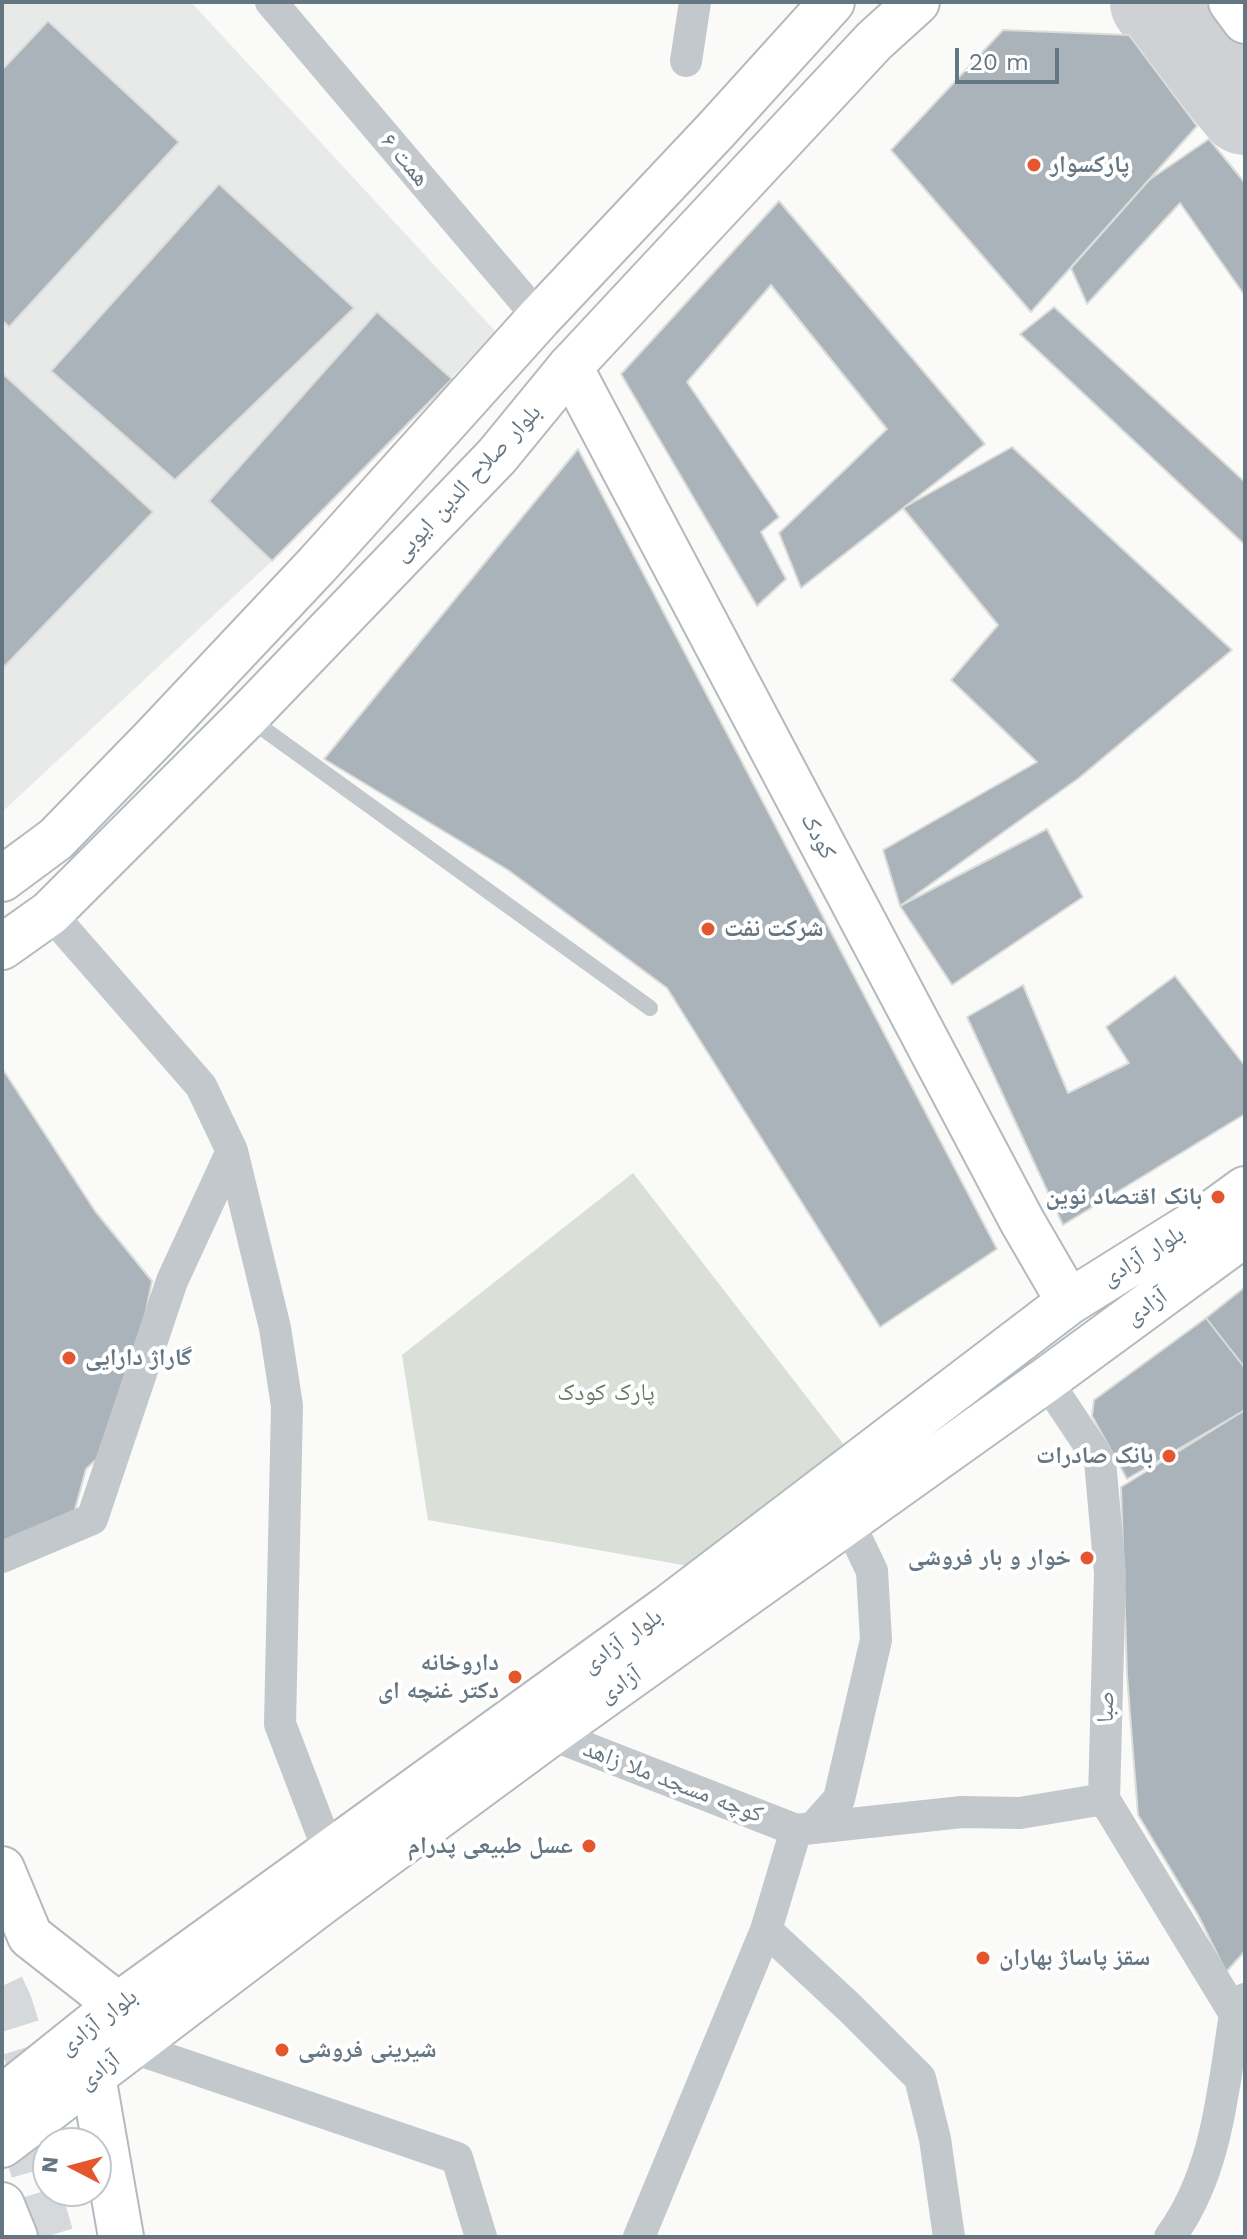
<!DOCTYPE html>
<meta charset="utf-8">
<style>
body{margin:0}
#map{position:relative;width:1247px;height:2239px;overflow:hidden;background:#fafaf8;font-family:"Work Sans",sans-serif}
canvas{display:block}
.frame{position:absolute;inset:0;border:4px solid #657683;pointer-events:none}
.north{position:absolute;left:32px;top:2127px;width:80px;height:80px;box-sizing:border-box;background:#fff;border:2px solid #c1c8cd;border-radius:50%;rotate:276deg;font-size:22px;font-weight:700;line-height:32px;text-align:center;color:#657683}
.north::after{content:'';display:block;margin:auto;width:28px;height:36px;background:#e4572e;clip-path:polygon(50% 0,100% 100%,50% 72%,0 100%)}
.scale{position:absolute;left:955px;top:48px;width:104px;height:36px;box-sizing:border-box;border:4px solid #657683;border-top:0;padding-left:10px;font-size:24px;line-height:28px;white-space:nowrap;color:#657683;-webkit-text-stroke:6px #fff;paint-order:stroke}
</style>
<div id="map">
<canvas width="1247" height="2239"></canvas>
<div class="frame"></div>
<div class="north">N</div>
<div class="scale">20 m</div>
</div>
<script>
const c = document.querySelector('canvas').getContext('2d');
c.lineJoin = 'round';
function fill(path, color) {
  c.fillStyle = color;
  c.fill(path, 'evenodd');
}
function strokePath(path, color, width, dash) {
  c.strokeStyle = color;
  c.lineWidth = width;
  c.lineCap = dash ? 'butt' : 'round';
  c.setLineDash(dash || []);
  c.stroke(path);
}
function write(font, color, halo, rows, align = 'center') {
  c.font = font + ' "Work Sans","Noto Naskh Arabic",sans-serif';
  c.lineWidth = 8;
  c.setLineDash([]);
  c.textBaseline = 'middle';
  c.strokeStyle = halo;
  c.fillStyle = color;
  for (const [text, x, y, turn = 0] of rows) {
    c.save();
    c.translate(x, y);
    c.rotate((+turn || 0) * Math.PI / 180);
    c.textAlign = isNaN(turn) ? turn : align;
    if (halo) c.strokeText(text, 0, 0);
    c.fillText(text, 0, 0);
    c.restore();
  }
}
const built = new Path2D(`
 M2,2H191L496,332L272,561L2,812Z`);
const green = new Path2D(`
 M633,1173L851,1454L711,1570L428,1520L402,1355Z`);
const taxiway = new Path2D(`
 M1157,2L1245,108`);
const building = new Path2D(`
 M48,21L179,142L9,327L2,320V70Z
 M1003,30L1129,35L1197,126L1031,312L891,150Z
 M1209,139L1245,183V296L1180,203L1087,304L1071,268L1149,180Z
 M219,184L354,308L175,480L51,371Z
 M779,201L985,444L801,588L779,533L887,429L771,285L687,382L779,517L761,532L786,579L757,606L621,374Z
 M1054,307L1245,482V545L1020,334Z
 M377,312L452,379L272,561L209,501Z
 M2,373L153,512L2,669Z
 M1012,447L1232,650L1079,778L900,906L883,850L1037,762L951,680L998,625L903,508Z
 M578,449L997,1249L880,1327L667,988L508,870L324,759Z
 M1047,829L1083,897L952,985L900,906Z
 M1175,976L1245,1066V1114L1063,1225L967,1017L1023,985L1068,1093L1129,1063L1106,1027Z
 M2,1068L95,1211L152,1281L121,1436L86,1469L71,1524L2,1554Z
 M1245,1287V1368L1206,1318Z
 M1206,1318L1245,1368V1410L1127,1479L1092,1416L1094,1400Z
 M1245,1410V1951L1226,1972L1198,1915L1138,1815L1127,1675L1121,1487Z`);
const primaryTunnel = new Path2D(`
 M2,1986L10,2003L40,2099
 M2,2066L52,2237`);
const lane = new Path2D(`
 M247,717L650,1008`);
const street = new Path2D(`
 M271,2L539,318
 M686,61L695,2
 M232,1151L275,1328L287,1406L280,1724L324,1839L335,1850
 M1046,1380L1100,1461L1110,1573L1104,1799L1235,2014
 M2,1557L92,1519L172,1281L232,1151L201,1086L50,913
 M550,1734L796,1830
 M813,1828L962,1812L1020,1813L1104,1799
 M766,1930L851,2009L920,2078L935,2139L949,2237
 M131,2047L457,2158L481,2237
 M639,2237L766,1930L796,1830L813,1828L839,1799L876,1640L872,1571L848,1521
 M1170,2237C1217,2173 1223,2091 1235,2014L1245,1999`);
const secondary = new Path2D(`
 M1231,2L1245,21
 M570,367L1022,1221L1069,1302
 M2,1869L30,1936L118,2005
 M93,2076L121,2237
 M2,2098L118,2005L669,1607L1069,1302L1216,1210L1245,1189
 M2,2145L322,1902L550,1734L1046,1380L1245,1234
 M2,2205L15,2237`);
const primary = new Path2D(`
 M2,879L56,839L156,736L317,565L539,318L717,129L832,2
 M2,947L50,913L246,717L497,456L570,367L874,41L917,2`);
const markers = [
 [1034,165,8,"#e4572e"],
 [708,929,8,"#e4572e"],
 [1218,1197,8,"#e4572e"],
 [69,1358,8,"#e4572e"],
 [1169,1456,8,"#e4572e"],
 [1087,1558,8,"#e4572e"],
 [515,1677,8,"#e4572e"],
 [589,1846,8,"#e4572e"],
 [983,1958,8,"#e4572e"],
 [282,2050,8,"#e4572e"]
];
const streetNames = [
 ["همت ۶",405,160,50],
 ["بلوار صلاح الدین ایوبی",467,483,-47],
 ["کودک",818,836,62],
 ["بلوار آزادی",1143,1256,-32],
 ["آزادی",1146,1307,-36],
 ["بلوار آزادی",622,1641,-36],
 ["آزادی",620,1685,-34],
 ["صبا",1106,1707,-89],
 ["کوچه مسجد ملا زاهد",673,1782,21],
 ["بلوار آزادی",98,2022,-38],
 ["آزادی",99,2071,-38]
];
const poiNames = [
 ["پارکسوار",1050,165],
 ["شرکت نفت",724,929],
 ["بانک اقتصاد نوین",1202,1197,"right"],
 ["گاراژ دارایی",85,1358],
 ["بانک صادرات",1153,1456,"right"],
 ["خوار و بار فروشی",1071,1558,"right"],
 ["داروخانه",499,1663,"right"],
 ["دکتر غنچه ای",499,1691,"right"],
 ["عسل طبیعی پدرام",573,1846,"right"],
 ["سقز پاساژ بهاران",999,1958],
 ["شیرینی فروشی",298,2050]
];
const parkNames = [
 ["پارک کودک",606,1393]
];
fill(built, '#e8e9e9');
fill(green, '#dadfd7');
strokePath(taxiway, '#ced2d4', 94);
fill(building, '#aab3b9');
strokePath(building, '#dcdcda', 2);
strokePath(primaryTunnel, '#d5d9db', 44, [44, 22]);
strokePath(secondary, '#b3babf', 48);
strokePath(primary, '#b5babe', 48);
strokePath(lane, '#c3c8cc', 16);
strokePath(street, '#c3c8cc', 32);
strokePath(secondary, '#fff', 44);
strokePath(primary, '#fff', 44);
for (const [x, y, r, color] of markers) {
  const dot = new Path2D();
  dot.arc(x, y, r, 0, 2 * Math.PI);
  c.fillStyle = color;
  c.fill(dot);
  strokePath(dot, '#fff', 3);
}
write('24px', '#657683', '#fff', streetNames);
write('bold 24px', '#657683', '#fff', poiNames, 'left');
write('24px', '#687a64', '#fff', parkNames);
</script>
